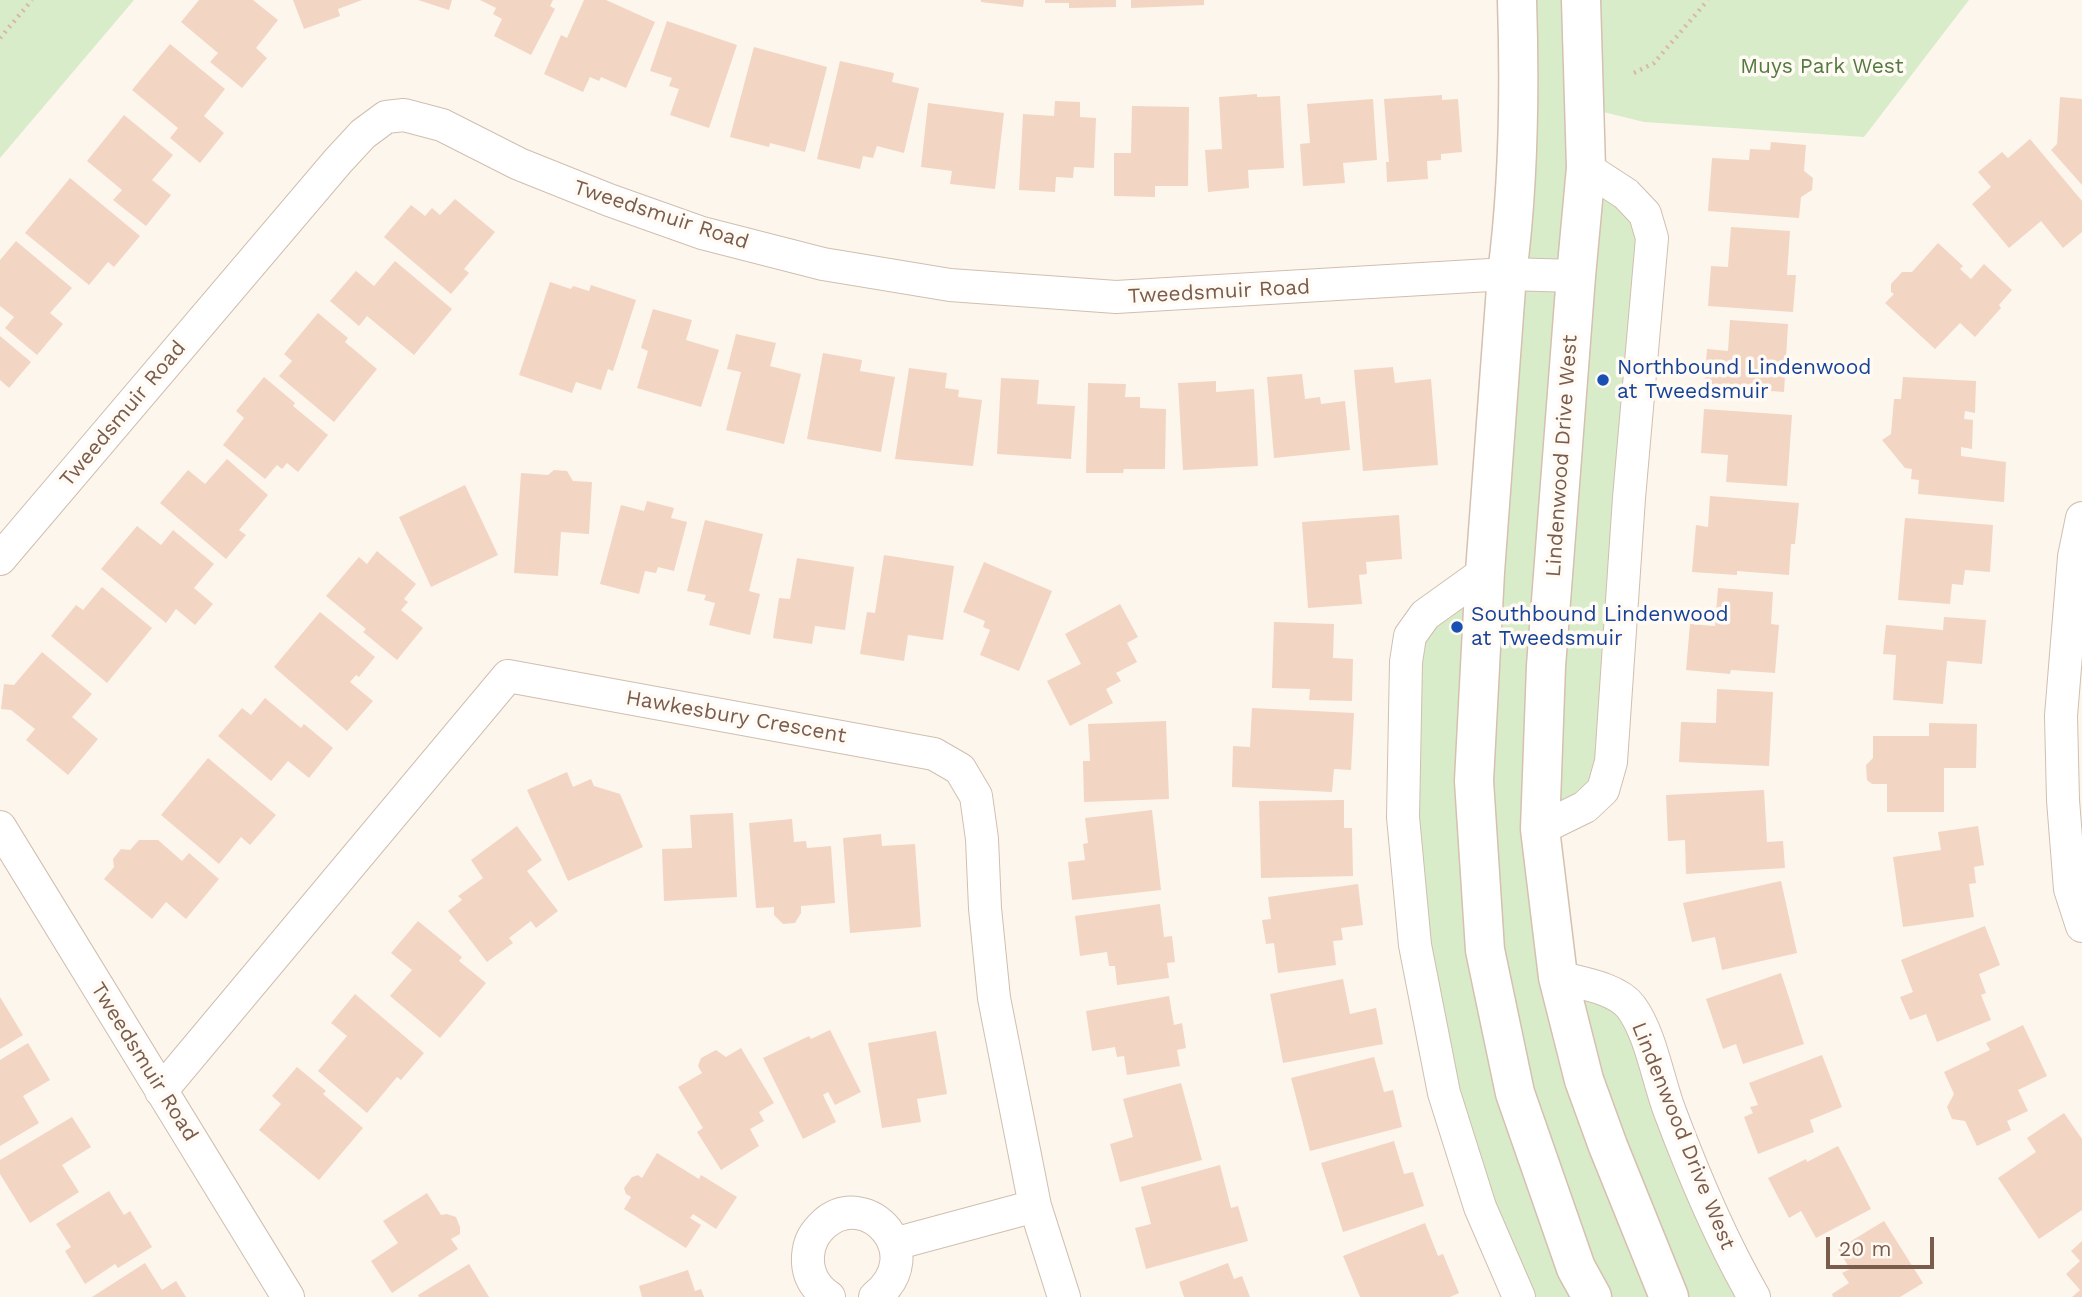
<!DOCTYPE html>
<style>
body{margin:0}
#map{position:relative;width:2082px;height:1297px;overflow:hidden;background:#fdf6ec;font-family:"Work Sans",sans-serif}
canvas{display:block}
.scale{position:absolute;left:1826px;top:1237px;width:108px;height:32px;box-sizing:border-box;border:4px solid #7a5c4d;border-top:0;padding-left:9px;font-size:21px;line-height:24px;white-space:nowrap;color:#7a5c4d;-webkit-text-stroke:5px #fffaf3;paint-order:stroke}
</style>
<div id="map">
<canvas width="2082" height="1297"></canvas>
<div class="scale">20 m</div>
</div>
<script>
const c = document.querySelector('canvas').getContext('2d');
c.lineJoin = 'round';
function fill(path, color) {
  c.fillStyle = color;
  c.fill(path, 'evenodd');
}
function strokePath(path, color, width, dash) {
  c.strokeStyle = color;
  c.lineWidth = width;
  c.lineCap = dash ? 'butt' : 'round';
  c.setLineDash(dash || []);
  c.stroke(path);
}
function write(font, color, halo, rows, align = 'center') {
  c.font = font + ' "Work Sans",sans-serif';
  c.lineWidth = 7;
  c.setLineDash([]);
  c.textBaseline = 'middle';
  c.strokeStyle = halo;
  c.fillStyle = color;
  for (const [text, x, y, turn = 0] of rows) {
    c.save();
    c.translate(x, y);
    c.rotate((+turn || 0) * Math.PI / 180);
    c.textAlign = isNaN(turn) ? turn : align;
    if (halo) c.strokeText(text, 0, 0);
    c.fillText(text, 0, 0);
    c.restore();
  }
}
const green = new Path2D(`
 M0,0H134L0,158Z
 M1517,0H1969L1864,137L1644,122L1587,108V168L1645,214L1611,762L1541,829L1558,977L1631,1006L1754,1297H1519L1480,1207L1403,817L1425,615L1485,572Z`);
const building = new Path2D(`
 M199,0H253L278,20L256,48L267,58L242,88L210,62L218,53L181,22Z
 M293,0H362L338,9L340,16L304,29Z
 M418,0H452L449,10Z
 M480,0H553L550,6L555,9L531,55L494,36L502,19L493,14L496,8Z
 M584,0H606L655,22L626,88L601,77L599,81L590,77L583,92L544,74L561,35L567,38Z
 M981,0H1024L1023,7L981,2Z
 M1045,0H1116V7L1069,8V3H1045Z
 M1131,0H1204V5L1131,8Z
 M667,21L737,45L709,128L670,115L679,89L669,86L672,78L650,71Z
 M170,44L225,89L204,116L224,133L200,163L170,138L178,128L132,90Z
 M754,47L827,67L805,152L770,143L769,147L730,137Z
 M840,61L894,73L892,82L919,88L904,153L877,146L873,158L863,156L860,169L817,159Z
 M1257,94V97L1280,96L1284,168L1248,170L1249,188L1208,192L1205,150L1222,149L1219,97Z
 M1442,95V100L1458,99L1462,152L1441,154V160L1427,161L1428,179L1387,182L1386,162H1389L1384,99Z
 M2060,97L2082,99V185L2051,150L2057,144Z
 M1373,99L1377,160L1343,163L1345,183L1303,186L1300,144L1310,143L1307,104Z
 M1055,101L1080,102V117L1096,118L1094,168L1074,167L1073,178L1056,177L1055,192L1019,190L1023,114L1054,116Z
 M928,103L1004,113L995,189L950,184L952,171L921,167Z
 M1132,106L1189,107L1188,186H1155V197L1114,196V153H1131Z
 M124,115L173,155L152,180L171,195L146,226L113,200L122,190L87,161Z
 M2030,139L2082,201V232L2063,248L2041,221L2009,248L1972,204L1991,187L1978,172L2002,152L2008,158Z
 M1771,142L1806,145L1804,171L1813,178L1812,190L1801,197L1799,218L1708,211L1712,158L1749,160L1750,149L1770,150Z
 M70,178L140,236L114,267L108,262L89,285L25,233Z
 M455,199L495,232L464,269L469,273L451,294L384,237L411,205L425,216L432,208L440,215Z
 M1731,227L1790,231L1787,275H1796L1793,312L1708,306L1711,266L1728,267Z
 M16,241L72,288L50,313L63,324L37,355L5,328L14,317L0,306V260Z
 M1938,243L1963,266L1960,269L1971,279L1984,264L2012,290L1999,305L2001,308L1975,337L1960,323L1935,349L1885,303L1894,294L1891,292V284L1902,272H1912Z
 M395,261L452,309L414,355L367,316L359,326L330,301L356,271L374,286Z
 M550,282L571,289L573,286L589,291L591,285L636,300L613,371L608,369L601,390L576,382L572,393L519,375Z
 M653,309L692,320L686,340L719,350L701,407L637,388L648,351L641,348Z
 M318,313L348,338L345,342L377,369L334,422L279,376L292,361L284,354Z
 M1730,320L1788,324L1784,392L1745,389V394L1704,391L1707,349L1728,351Z
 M736,334L776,343L770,366L801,374L784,444L726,430L741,372L727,369Z
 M0,336L31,362L9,388L0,380Z
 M823,353L862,360L860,371L895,377L881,452L807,439Z
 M1393,367L1395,383L1431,379L1438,465L1363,471L1354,370Z
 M909,368L947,373L945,388L959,390L958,397L982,400L973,466L895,459Z
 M1302,374L1305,399L1320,397L1321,404L1345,401L1350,450L1274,458L1267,377Z
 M264,377L295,403L293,406L328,435L298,472L287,463L282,469L277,465L265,479L223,445L244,418L236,411Z
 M1903,377L1976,381L1975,413L1965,411L1964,419L1973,420L1972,449L1961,447V456L2006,462L2004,502L1918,494L1919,480L1911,479L1912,469L1905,468L1882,440L1891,434L1894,399H1901Z
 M1001,378L1039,380L1037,404L1075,406L1071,459L997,454Z
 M1216,381V392L1254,389L1258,466L1183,470L1178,383Z
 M1088,383L1126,384L1125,397H1140V408L1166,409L1165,469H1124L1123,473H1086Z
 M1704,409L1792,415L1787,486L1726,482L1728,455L1701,453Z
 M227,459L268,495L239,530L246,535L226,559L160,503L188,470L205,484Z
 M554,470L567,471L573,481L592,482L589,534L561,532L558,576L514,573L521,473L548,475Z
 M465,485L498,555L431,587L399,517Z
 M1710,496L1799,503L1795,544H1791L1789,575L1737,571V575L1692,572L1696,525L1708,527Z
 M647,501L674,508L671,518L687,522L674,571L658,567L656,573L645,571L639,594L600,584L621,505L644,511Z
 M1399,515L1402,559L1366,562L1367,574L1359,575L1362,604L1308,608L1302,522Z
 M1905,518L1993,525L1990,572L1965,570L1963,585L1952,584L1950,604L1898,600Z
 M705,520L763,534L749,591L760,594L750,635L709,625L715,603L704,600L706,595L687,591Z
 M137,526L161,545L173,530L214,564L194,588L213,604L195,625L176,609L166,623L101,569Z
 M377,551L416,584L404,599L408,602L401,610L423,628L397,660L363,632L366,629L326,596L359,557L367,564Z
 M884,555L954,566L943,640L908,635L904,661L860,654L867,612L875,613Z
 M797,558L854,567L845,630L815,626L812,644L773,638L779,598L790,599Z
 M984,562L1052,591L1019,671L980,655L990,630L983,627L985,621L963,612Z
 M102,587L152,628L107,683L51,636L76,605L83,610Z
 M1718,588L1773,592L1771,624L1779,625L1775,673L1731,670L1730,674L1686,670L1690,624L1715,626Z
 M1120,604L1138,637L1127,643L1137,662L1116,673L1121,681L1106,689L1113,703L1070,726L1047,681L1081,664L1065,634Z
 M320,612L375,657L359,677L356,675L350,682L373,701L347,731L274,667Z
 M1944,617L1986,620L1982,664L1947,661L1943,704L1893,700L1896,655L1883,654L1886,625L1943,630Z
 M1274,622L1334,624L1333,658L1353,659L1352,701L1309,700L1310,689L1272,688Z
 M42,652L92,694L72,717L98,739L68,775L26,740L35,729L11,710L1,709L4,684L14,685Z
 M1717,689L1773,692L1769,766L1679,762L1681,722L1716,723Z
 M265,698L301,728L304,724L333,748L309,778L288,761L271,781L218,736L242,708L251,715Z
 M1252,708L1354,713L1351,770L1334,769L1332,792L1232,787L1233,746L1250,747Z
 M1166,721L1169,799L1084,802L1083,761H1090L1088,724Z
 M1929,723L1977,724L1976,768H1944V812H1887V784H1872L1867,780L1866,765L1873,758V736H1929Z
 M208,758L276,815L250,845L241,837L219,864L161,815Z
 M567,772L573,787L591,779L594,786L620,794L643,847L568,881L527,790Z
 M1764,790L1767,842L1783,841L1785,868L1686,874L1685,840L1668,841L1666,795Z
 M1344,800V828H1352L1353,876L1261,878L1259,801Z
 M1152,810L1161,890L1072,900L1068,862L1085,860L1083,844L1088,843L1085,818Z
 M733,813L737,897L664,901L662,849L692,848L690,815Z
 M792,819L794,842L806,841L807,848L831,846L835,903L801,906V913L795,923L783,924L774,915V907L756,908L749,823Z
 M517,826L542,860L527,871L558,911L536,928L531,921L509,938L513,943L487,962L448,911L462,900L458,896L483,878L471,860Z
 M1978,826L1984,865L1974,867L1976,883L1969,884L1974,917L1903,927L1893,857L1941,850L1938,832Z
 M881,834L882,846L915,844L921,927L850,933L843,838Z
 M139,840H158L182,861L189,853L219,879L186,919L166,902L152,919L104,879L114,867L113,859L121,849L130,850Z
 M1781,881L1797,953L1722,970L1715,937L1692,942L1683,903Z
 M1358,884L1363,925L1341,928L1343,940L1333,941L1336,965L1278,973L1274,943L1266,944L1262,920L1271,919L1268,897Z
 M1160,904L1164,937L1172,936L1175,962L1167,963L1169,978L1117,985L1115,966H1109L1107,952L1080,956L1075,916Z
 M418,921L462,957L459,961L486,983L440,1038L390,996L412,970L391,953Z
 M1985,926L2000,965L1979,974L1986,993L1981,995L1991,1020L1937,1042L1926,1014L1910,1020L1900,997L1913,992L1901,960Z
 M1781,973L1804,1044L1743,1064L1736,1044L1723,1049L1706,999Z
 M1343,979L1350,1014L1376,1008L1383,1044L1283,1063L1270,994Z
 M355,994L424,1053L401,1080L397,1077L367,1113L318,1071L347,1036L331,1023Z
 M1169,996L1174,1025L1182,1023L1186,1048L1177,1050L1180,1066L1127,1075L1124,1056L1117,1057L1115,1047L1092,1051L1086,1011Z
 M0,997L23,1035L0,1049Z
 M2023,1025L2047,1076L2018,1090L2028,1111L2007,1121L2011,1130L1977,1146L1965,1121L1952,1119L1947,1107L1954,1094L1944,1072L1990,1050L1986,1043Z
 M830,1030L861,1092L835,1105L828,1092L823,1095L836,1122L803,1139L763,1058L809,1036L811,1039Z
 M936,1031L947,1094L917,1099L921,1122L882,1128L868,1043Z
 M28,1043L50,1080L23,1096L39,1123L0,1146V1060Z
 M741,1048L774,1103L759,1112L764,1121L750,1129L759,1146L721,1170L697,1132L703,1128L678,1087L702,1073L698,1066L701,1058L716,1050L726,1057Z
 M1822,1055L1842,1107L1810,1120L1814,1132L1758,1154L1744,1117L1753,1113L1750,1107L1758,1105L1749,1083Z
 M1374,1057L1384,1092L1393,1090L1402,1127L1310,1151L1291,1078Z
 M297,1067L326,1091L323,1094L363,1128L319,1180L259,1130L281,1104L272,1096Z
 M1181,1083L1202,1160L1120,1182L1110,1144L1133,1137L1123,1099Z
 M2064,1113L2082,1139V1210L2039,1239L1998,1178L2036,1152L2027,1138Z
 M72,1117L91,1147L62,1165L79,1192L30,1223L0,1174V1160Z
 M1394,1141L1404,1174L1413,1172L1424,1206L1343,1232L1321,1163Z
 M1838,1146L1871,1209L1816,1238L1801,1211L1789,1218L1768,1178L1806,1159L1807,1162Z
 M657,1153L699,1179L701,1175L737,1197L716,1229L693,1214L690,1218L701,1225L686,1248L624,1209L631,1197L626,1194L624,1188L632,1177L638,1175L642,1178Z
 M1220,1165L1231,1208L1238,1206L1248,1241L1146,1269L1135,1228L1151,1224L1141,1187Z
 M109,1191L124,1215L130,1211L152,1247L118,1268L115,1264L85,1284L65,1251L71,1247L56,1224Z
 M427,1193L441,1215L447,1214L456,1217L460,1227V1234L451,1239L458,1249L392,1293L371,1261L398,1243L383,1221Z
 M1884,1221L1923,1283L1900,1297H1833L1832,1294L1849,1283L1842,1273L1850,1269L1838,1249Z
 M1425,1223L1438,1256L1443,1254L1459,1293L1450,1297H1360L1343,1256Z
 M2082,1241V1297H2072L2080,1290L2066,1274L2080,1261L2071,1251Z
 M145,1263L162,1290L176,1281L186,1297H92Z
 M1228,1263L1234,1279L1242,1276L1250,1297H1184L1179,1282Z
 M469,1264L489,1297H419L418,1295Z
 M688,1270L695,1291L701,1289L704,1297H642L639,1286Z`);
const path = new Path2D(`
 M0,38L32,0
 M1634,73L1654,63L1708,0`);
const street = new Path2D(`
 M2082,518L2074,557L2061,716L2063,800L2070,889L2082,926
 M0,559L338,161L363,134L386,117L404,115L442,125L519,164L609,200L702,233L823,264L950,285L1116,297L1507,274L1576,276
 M1485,572L1425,615L1410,636L1406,662L1403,817L1415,945L1444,1093L1480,1207L1519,1297
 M0,827L288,1297
 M1540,829L1585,807L1603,790L1611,762L1629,498L1652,238L1645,214L1626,194L1586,168
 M1558,977C1580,983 1617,988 1631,1007C1651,1034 1658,1081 1670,1112C1694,1176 1720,1238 1754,1297
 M161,1091L508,676L934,754L960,769L976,796L982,839L985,908L994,998L1035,1206L1064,1297
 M894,1244L1035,1206
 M829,1297C814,1287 807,1273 808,1256C809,1242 814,1233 825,1223C867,1187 930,1253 875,1297`);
const secondary = new Path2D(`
 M1517,0C1520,92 1519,183 1507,274L1485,572L1474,781L1485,950L1515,1093L1576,1268L1592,1297
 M1581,0L1586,168L1576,276L1546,666L1540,829L1558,977L1584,1080L1608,1146L1669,1297`);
const markers = [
 [1603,380,7,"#1a4fb4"],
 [1457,627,7,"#1a4fb4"]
];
const parkNames = [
 ["Muys Park West",1822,67]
];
const streetNames = [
 ["Tweedsmuir Road",661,215,18],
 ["Tweedsmuir Road",1219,292,-3],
 ["Tweedsmuir Road",123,414,-50],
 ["Lindenwood Drive West",1562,456,-86],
 ["Hawkesbury Crescent",736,717,10],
 ["Tweedsmuir Road",144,1062,58],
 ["Lindenwood Drive West",1683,1136,68]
];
const transitNames = [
 ["Northbound Lindenwood",1617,368],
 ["at Tweedsmuir",1617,392],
 ["Southbound Lindenwood",1471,615],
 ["at Tweedsmuir",1471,639]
];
fill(green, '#d8ecc9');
fill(building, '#f3d5c3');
strokePath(street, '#d1beb0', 34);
strokePath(secondary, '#d6c0b0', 41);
strokePath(path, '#d9b8a5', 4.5, [2, 5]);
strokePath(street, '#fff', 32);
strokePath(secondary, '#fff', 38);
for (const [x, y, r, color] of markers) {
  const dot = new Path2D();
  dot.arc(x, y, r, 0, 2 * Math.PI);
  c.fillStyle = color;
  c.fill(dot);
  strokePath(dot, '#fffaf3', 2.5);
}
write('21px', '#537a41', '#fffaf3', parkNames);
write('21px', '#7a5c4d', '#fffaf3', streetNames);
write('21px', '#164399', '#fffaf3', transitNames, 'left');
</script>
